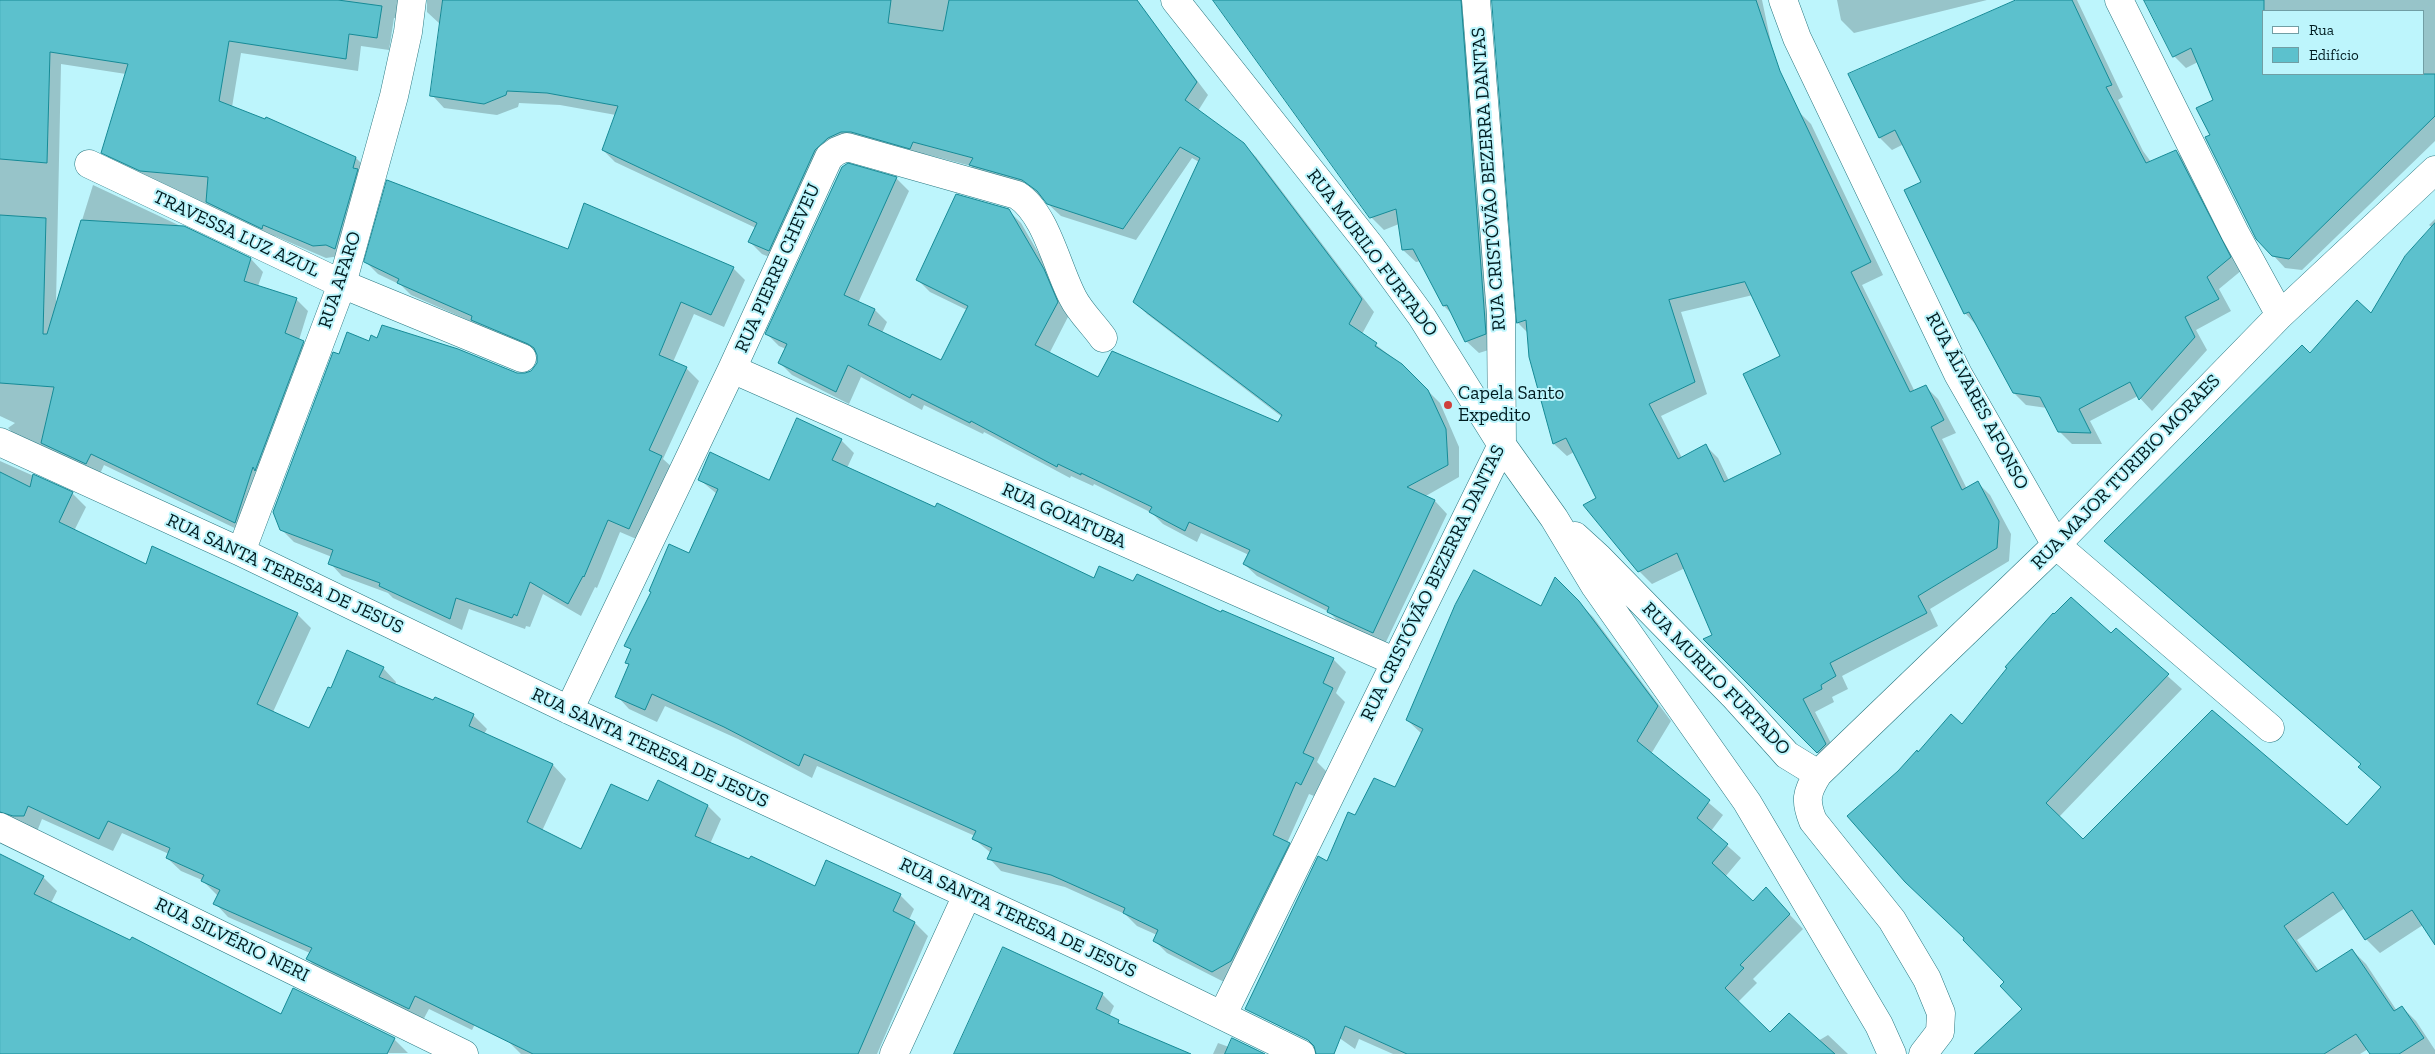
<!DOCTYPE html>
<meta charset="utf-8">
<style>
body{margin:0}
#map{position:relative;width:2435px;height:1054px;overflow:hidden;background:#bdf5fc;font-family:"Zilla Slab",serif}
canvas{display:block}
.legend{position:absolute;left:2262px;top:10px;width:162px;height:65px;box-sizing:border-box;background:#bdf5fc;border:1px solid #719ea4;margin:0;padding:6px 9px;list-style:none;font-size:15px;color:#001c20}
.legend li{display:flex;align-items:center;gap:10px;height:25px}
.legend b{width:25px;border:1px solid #719ea4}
</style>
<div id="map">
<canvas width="2435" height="1054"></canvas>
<ul class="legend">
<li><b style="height:6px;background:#fff"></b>Rua</li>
<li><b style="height:14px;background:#5cc1cd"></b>Edifício</li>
</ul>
</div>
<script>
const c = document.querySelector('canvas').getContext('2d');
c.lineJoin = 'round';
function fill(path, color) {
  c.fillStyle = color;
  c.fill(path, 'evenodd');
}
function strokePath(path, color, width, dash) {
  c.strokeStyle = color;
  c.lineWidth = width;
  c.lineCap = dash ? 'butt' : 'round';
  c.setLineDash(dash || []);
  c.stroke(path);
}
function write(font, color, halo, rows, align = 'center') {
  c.font = font + ' "Zilla Slab",serif';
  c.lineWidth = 4;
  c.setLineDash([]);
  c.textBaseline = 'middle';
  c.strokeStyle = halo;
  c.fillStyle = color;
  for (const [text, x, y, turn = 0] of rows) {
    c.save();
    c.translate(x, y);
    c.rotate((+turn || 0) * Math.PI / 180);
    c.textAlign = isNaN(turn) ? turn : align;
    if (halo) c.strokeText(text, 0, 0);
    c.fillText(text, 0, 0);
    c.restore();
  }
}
const shadow = new Path2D(`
 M0,0H415L407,19L394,18L389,50L361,46L358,71L241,53L232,107L266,121L267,119L356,158L368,170L340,256L326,258L275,236L274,240L115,164L103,152L126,74L61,64L56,304L93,185L251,259L263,272L258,286L296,299L308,311L299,340L316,354L247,534L104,465L99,476L20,440L8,428L15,423L0,416Z
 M427,0H1136L1208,95L1198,111L1243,144L1256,157L1374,312L1362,334L1402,365L1440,403L1459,447V477L1424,497L1435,501L1447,514L1385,644L1341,624L1329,612L1257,576L1244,564L1249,555L1201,533L1197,542L1163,524L1152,513L1094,484L1093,486L1071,476L1070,478L984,432L983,434L924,405L922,410L861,377L849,404L792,375L780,363L786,349L779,346L767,334L848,165L896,178L909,191L858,303L875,310L887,322L882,333L942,362L967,310L930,292L918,280L1008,210L1021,223L1056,283L1069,315L1049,354L1099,379L1278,424L1282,417L1147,314L1135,302L1199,162L1192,158L1136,240L1061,216L1035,192L983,177L971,166L925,154L922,160L840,150L781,262L762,254L750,242L756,228L615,162L603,150L616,115L560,105L519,103L518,107L497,115L444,108L432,95L440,24L427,12Z
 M1214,0H1479L1498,347L1479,353L1466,341L1453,315L1444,306L1421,261L1416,262L1403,250L1399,224L1384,230L1371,217Z
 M1493,0H1762L1786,114L1799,112L1811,124L1883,275L1862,285L1915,392L1925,386L1938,399L1956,433L1942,439L1967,489L1978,483L1990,495L2011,534L2009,561L1930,609L1938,626L1842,676L1848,689L1832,697L1834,702L1815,712L1838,757L1830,765L1705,639L1713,636L1685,568L1652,584L1639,571L1574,452L1567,456L1554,444L1531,357L1528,333L1518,323ZM1753,295L1782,356L1783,455L1729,481L1718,458L1706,446L1682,458L1661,416L1707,394L1681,312Z
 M1837,0H1987L1854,33L1841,20Z
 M2019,0H2077L2123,97L2118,100L2143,151L2151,162L2176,151L2188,164L2242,270L2219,289L2231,311L2196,330L2207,350L2152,411L2138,396L2090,421L2102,444H2072L2059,431L2047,408L2026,405L2014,393L1977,326L1965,313L1922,182L1904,144L1892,150L1880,138L1850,75Z
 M2146,0H2435V141L2302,270L2285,268L2273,255L2212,135L2215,100L2198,62L2186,68L2174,56ZM2264,11H2424V74H2264Z
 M2435,219V943L2423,925L2380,953L2366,939L2345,908L2297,940L2319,971L2352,950L2366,964L2397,1011L2402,1007L2416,1021L2435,1050V1054H2371L2368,1049L2360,1054H1974L2024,1009L2006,982L1918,754L2116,630L2182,689L2059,817L2083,841L2347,827L2382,788L2360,767L2362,765L2120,554L2310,354L2371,315L2433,228L2429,225Z
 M569,250L733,268L745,280L724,327L694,314L673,362L686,368L699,381L663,459L674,469L641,541L620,532L597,588L595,587L581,616L543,594L530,627L526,626L525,629L469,609L462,630L393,598L388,593L342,576L330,563L332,557L294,542L281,529L340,355L370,342L516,374L525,375L532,372L538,364V354L485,332L477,324L411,295L401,285L378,274L366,262Z
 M841,440L854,453L847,468L1095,579L1134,583L1221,614L1333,659L1346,672L1336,693L1345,702L1317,762L1326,771L1314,796L1309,794L1287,843L1301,856L1226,983L1167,953L1154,940L1157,935L1137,926L1125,914L1065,887L1001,871L989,858L991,853L974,839L975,836L817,766L812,778L738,739L665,706L657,722L629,709L617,696L630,665L627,663L632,651L626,645L690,555L717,494L700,480L770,481Z
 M0,461L72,493L86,507L74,531L147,566L297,614L311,628L273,712L310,729L331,689L383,668L396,682L395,685L473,715L487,729L484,734L553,765L566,779L542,831L582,851L649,803L708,806L721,819L710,844L815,888L900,895L914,909L909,920L915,923L928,936L877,1054H521L509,1042V957L472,1030L429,1009L422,1022L321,973L308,959L310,953L228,917L215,903L218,896L202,880L181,871L167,858L169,854L122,833L113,851L42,819L38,829H0Z
 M1555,579L1593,617L1671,721L1651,754L1723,815L1711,831L1741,858L1725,877L1753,903L1766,889L1803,929L1753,979L1757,983L1738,1002L1770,1034L1818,1041L1828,1035L1848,1054H1393L1359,1039L1355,1049L1274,992L1327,862L1355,817L1395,789L1422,734L1407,720L1542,607Z
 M0,856L43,877L57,891L51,903L281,1016L394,1039L408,1053L0,1054Z
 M1102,994L1114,1006L1109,1017L1123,1026L1188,1054H955Z
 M1218,1043L1229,1047L1246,1054H1213Z`);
const building = new Path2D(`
 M0,0H338L382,6L377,38L349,34L346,59L229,41L219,101L265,119L266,117L356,157L353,168L358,169L335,249L326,245L313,246L263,225L262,229L206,202L208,177L140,171L101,153L128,64L50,52L47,163L0,159Z
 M443,0H891L888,23L943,31L949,0H1137L1197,82L1185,100L1244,143L1362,299L1349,324L1377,343L1375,346L1402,364L1428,390L1446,429L1448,465L1407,487L1435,500L1373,633L1327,612L1329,607L1243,564L1250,550L1189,522L1185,531L1149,512L1152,507L1081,473V475L1058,464L1057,467L971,421L970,423L912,394L910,398L848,365L836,392L778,363L787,344L765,334L842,167L848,163L897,177L844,295L875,309L868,325L941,360L968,306L916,280L956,194L1009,209L1044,269L1058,302L1035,345L1098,377L1112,351L1278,422L1282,415L1133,302L1200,158L1180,147L1123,229L1047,204L1037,191L1022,180L969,165L973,158L913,142L910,149L851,132H841L828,138L815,150L769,251L748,242L757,223L602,150L618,106L547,93L507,91L506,95L484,104L430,96Z
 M1213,0H1461L1486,334L1465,342L1447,305L1443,306L1413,249L1402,250L1396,209L1370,218Z
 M1492,0H1756L1780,71L1871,262L1851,272L1910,392L1926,385L1944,420L1931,427L1962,490L1978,481L1999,521L1997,548L1918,596L1927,613L1830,663L1836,676L1821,685L1822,689L1803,699L1826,744L1817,753L1703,639L1712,635L1677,553L1638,572L1583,505L1596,498L1566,438L1553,444L1529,357L1526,320L1517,323ZM1745,282L1780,356L1743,374L1781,454L1724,482L1706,444L1678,459L1649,404L1695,382L1669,300Z
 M2016,0H2072L2112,85L2106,87L2146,163L2176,150L2231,257L2207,277L2219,299L2185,317L2195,337L2139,400L2130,382L2079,409L2091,433L2058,432L2040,397L2013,393L1969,312L1964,314L1904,190L1921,182L1895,130L1879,138L1848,74Z
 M2144,0H2264V74H2435V116L2289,259L2272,256L2256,239L2205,137L2210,135L2196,108L2213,100L2191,48L2173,57Z
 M387,180L568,249L584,203L734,267L711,315L681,302L659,355L687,367L649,450L662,456L629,529L608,520L584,577L583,576L568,604L530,582L517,616L514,614L512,618L456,598L450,619L379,586L380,583L328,564L333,550L280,530L273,512L333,352L339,354L347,332L369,341L371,335L377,338L382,325L458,349L517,373H525L531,371L537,363V355L534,348L528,344L471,320L472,316L397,283L399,279L364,262Z
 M0,215L46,218L43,334H47L81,220L184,226L251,258L244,281L297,298L285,333L304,341L255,471L253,467L235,523L91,454L86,464L41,443L54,387L0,383Z
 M2435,223V945L2412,910L2365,940L2333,892L2284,926L2316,972L2352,949L2394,1011L2402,1006L2424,1038L2399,1054H2370L2356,1034L2324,1054H1974L2022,1009L2000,986L2004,982L1963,940L1964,938L1905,882L1847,816L1898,771L1917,750L1918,752L1951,714L1962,724L2007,668L2005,667L2053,613L2054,614L2071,597L2111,633L2116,628L2169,674L2046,803L2083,839L2212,710L2347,825L2381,787L2358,767L2361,764L2104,541L2302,345L2310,353L2357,300L2371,313L2405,256Z
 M797,418L842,439L832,460L935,507L937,503L1094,578L1099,566L1133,581L1137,574L1221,612L1222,610L1334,658L1323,683L1333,688L1303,753L1314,758L1301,785L1296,782L1273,835L1290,843L1231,961L1212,972L1153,941L1158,930L1123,913L1125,908L1051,875L987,859L992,848L972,839L976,831L804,754L799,766L724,727L652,694L645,710L615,697L629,664L625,663L631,649L624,646L651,592L649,591L669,544L689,553L718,489L698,480L710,452L769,480Z
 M0,472L30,487L33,474L73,492L59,522L146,564L152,546L298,613L257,704L309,728L328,687L331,688L347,650L384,667L379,677L433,700L435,697L474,714L469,726L553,764L527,822L581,849L611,784L648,801L658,780L708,805L695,836L749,859L751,856L815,886L826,860L901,894L893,911L915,922L858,1054H533L415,996L409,1009L306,959L312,948L213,904L220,890L201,881L204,875L166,858L170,848L108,821L99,839L28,806L24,816H13L0,812Z
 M1474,570L1541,606L1555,577L1579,601L1640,682L1658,706L1637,741L1710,800L1697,818L1728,844L1712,863L1753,901L1766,887L1790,914L1740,965L1744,968L1725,988L1770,1032L1789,1013L1835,1054H1407L1345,1026L1334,1054H1316L1314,1046L1308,1040L1245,1009L1318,856L1327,861L1348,812L1355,815L1374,778L1395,787L1423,729L1406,720L1455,605Z
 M0,854L44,876L34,894L130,940L132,937L281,1014L293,988L395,1038L387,1054H0Z
 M1003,947L1103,993L1096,1009L1119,1020L1118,1023L1191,1054H954Z
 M1232,1038L1265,1054H1225Z`);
const minor = new Path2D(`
 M1175,0L1371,247L1422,317L1502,445L1554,518L1595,586L1747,802L1879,1025L1892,1054
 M1783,0L1797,38L1958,374L2056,545L2270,728
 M2119,0L2235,233L2280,315
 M89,164L342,284L522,358
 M732,369L1396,662
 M0,442L241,552L569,710L1094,953L1301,1054
 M1575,536L1598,557L1734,696L1779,746L1787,755L1818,774
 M241,552L342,284L394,96L408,32L412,0
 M569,710L732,369L829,157L837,151L847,147L1017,195C1046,213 1057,268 1073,298C1080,312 1094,325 1103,338
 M0,827L464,1054
 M1223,1014L1502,445L1501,315L1476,0
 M894,1054L967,895
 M1923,1054L1940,1032L1941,1013L1927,979L1892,920L1813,821C1805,801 1806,793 1818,774L2056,545L2280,315L2435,170`);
const markers = [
 [1448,405,5,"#ce403c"]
];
const streetNames = [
 ["RUA CRISTÓVÃO BEZERRA DANTAS",1489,179,-94],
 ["TRAVESSA LUZ AZUL",236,234,25],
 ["RUA MURILO FURTADO",1372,253,53],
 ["RUA PIERRE CHEVEU",778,268,-66],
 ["RUA AFARO",340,280,-72],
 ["RUA ÁLVARES AFONSO",1977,401,62],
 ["RUA MAJOR TURIBIO MORAES",2126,472,-46],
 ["RUA GOIATUBA",1064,516,24],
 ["RUA SANTA TERESA DE JESUS",285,574,25],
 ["RUA CRISTÓVÃO BEZERRA DANTAS",1433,583,-64],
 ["RUA MURILO FURTADO",1716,679,46],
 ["RUA SANTA TERESA DE JESUS",650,748,25],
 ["RUA SANTA TERESA DE JESUS",1018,918,25],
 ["RUA SILVÉRIO NERI",232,940,26]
];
const poiNames = [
 ["Capela Santo",1458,394],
 ["Expedito",1458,416]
];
fill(shadow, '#0003');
fill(building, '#5cc1cd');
strokePath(building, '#168a96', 1);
strokePath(minor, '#287780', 29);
strokePath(minor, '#fff', 28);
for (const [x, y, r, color] of markers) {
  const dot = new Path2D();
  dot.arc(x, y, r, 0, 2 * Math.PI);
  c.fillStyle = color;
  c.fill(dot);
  strokePath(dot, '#bdf5fc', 2);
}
write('19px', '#001c20', '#bdf5fc', streetNames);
write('19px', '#001c20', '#bdf5fc', poiNames, 'left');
</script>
